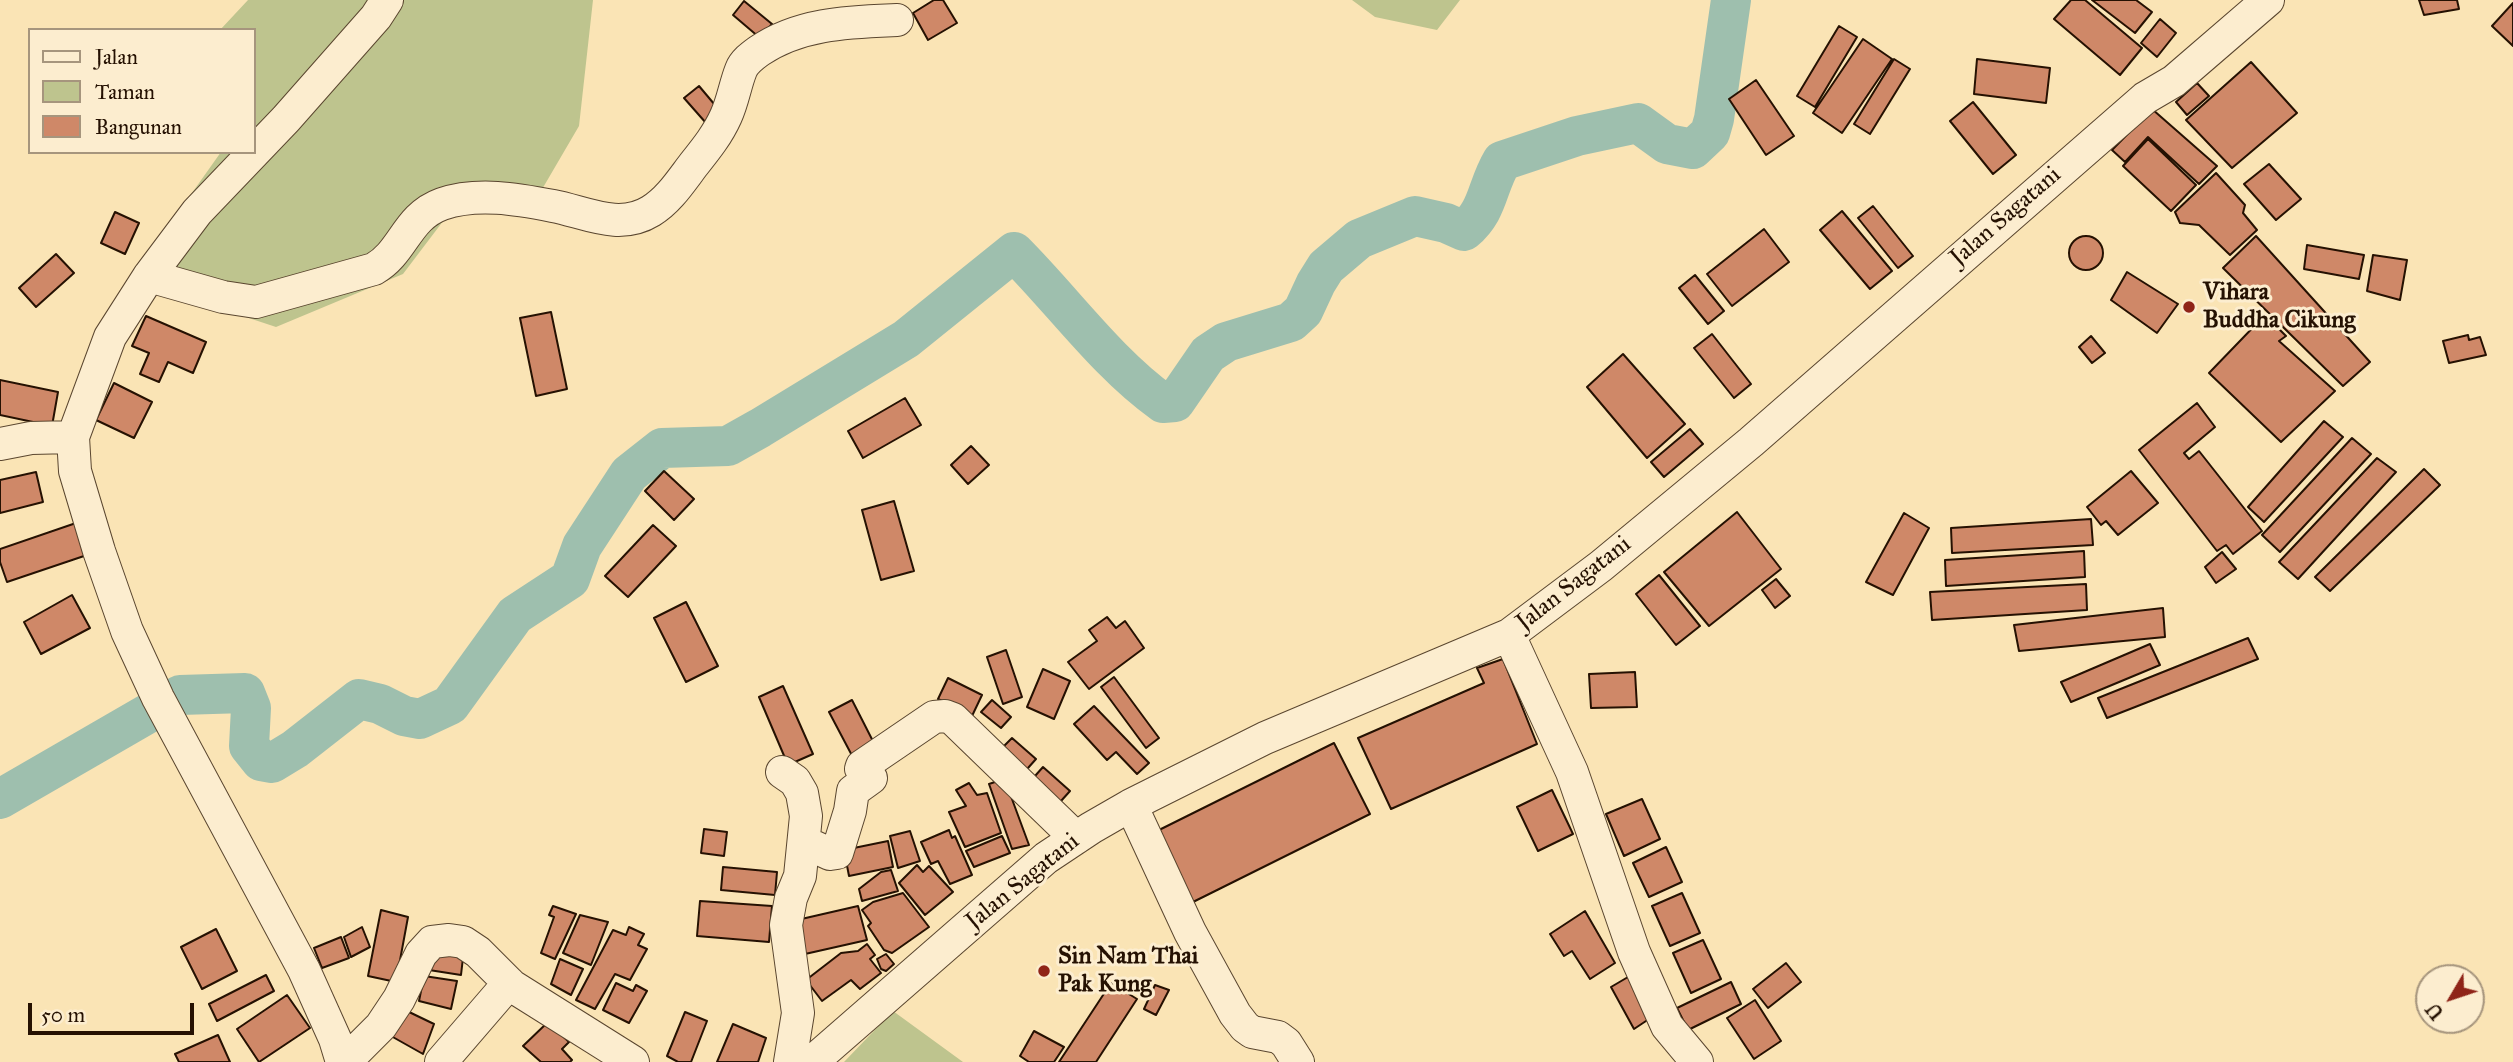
<!DOCTYPE html>
<style>
body{margin:0}
#map{position:relative;width:2513px;height:1062px;overflow:hidden;background:#fae4b5;font-family:"IM FELL Great Primer",serif}
canvas{display:block}
.legend{position:absolute;left:28px;top:28px;width:228px;height:126px;box-sizing:border-box;background:#fcedcf;border:2px solid #a6957d;margin:0;padding:9px 12px;list-style:none;font-size:21px;color:#251102}
.legend li{display:flex;align-items:center;gap:14px;height:35px}
.legend b{width:35px;border:2px solid #a6957d}
.north{position:absolute;left:2415px;top:964px;width:70px;height:70px;box-sizing:border-box;background:#fcedcf;border:2px solid #a6957d;border-radius:50%;rotate:231deg;font-size:19px;font-weight:700;line-height:28px;text-align:center;color:#251102}
.north::after{content:'';display:block;margin:auto;width:24px;height:32px;background:#8f2418;clip-path:polygon(50% 0,100% 100%,50% 72%,0 100%)}
.scale{position:absolute;left:28px;top:1003px;width:166px;height:32px;box-sizing:border-box;border:4px solid #251102;border-top:0;padding-left:9px;font-size:21px;line-height:24px;white-space:nowrap;color:#251102;-webkit-text-stroke:5px #fcedcf;paint-order:stroke}
</style>
<div id="map">
<canvas width="2513" height="1062"></canvas>
<ul class="legend">
<li><b style="height:9px;background:#fcedcf"></b>Jalan</li>
<li><b style="height:19px;background:#bec48e"></b>Taman</li>
<li><b style="height:19px;background:#cf8868"></b>Bangunan</li>
</ul>
<div class="north">U</div>
<div class="scale">50 m</div>
</div>
<script>
const c = document.querySelector('canvas').getContext('2d');
c.lineJoin = 'round';
function fill(path, color) {
  c.fillStyle = color;
  c.fill(path, 'evenodd');
}
function strokePath(path, color, width, dash) {
  c.strokeStyle = color;
  c.lineWidth = width;
  c.lineCap = dash ? 'butt' : 'round';
  c.setLineDash(dash || []);
  c.stroke(path);
}
function write(font, color, halo, rows, align = 'center') {
  c.font = font + ' "IM FELL Great Primer",serif';
  c.lineWidth = 6;
  c.setLineDash([]);
  c.textBaseline = 'middle';
  c.strokeStyle = halo;
  c.fillStyle = color;
  for (const [text, x, y, turn = 0] of rows) {
    c.save();
    c.translate(x, y);
    c.rotate((+turn || 0) * Math.PI / 180);
    c.textAlign = isNaN(turn) ? turn : align;
    if (halo) c.strokeText(text, 0, 0);
    c.fillText(text, 0, 0);
    c.restore();
  }
}
const green = new Path2D(`
 M248,0H593L579,126L534,203L450,212L403,274L276,327L131,279L221,152H254V30H220Z
 M1352,0H1460L1437,30L1375,17Z
 M893,1011L963,1062H844Z`);
const river = new Path2D(`
 M0,799L180,695L245,693L251,708L249,746L261,761L272,763L295,749L359,699L380,704L404,716L420,719L450,705L515,615L570,579L582,546L629,474L662,448L728,446L760,428L906,339L1014,252C1063,301 1107,363 1163,403L1175,402L1208,354L1226,342L1291,322L1303,311L1316,283L1326,267L1359,239L1415,216L1446,223L1464,231C1489,210 1486,188 1502,161L1577,136L1638,123L1667,144L1693,149L1710,133L1714,119L1731,0`);
const building = new Path2D(`
 M934,0H943L957,23L928,40L913,13Z
 M2071,0H2085L2142,48L2120,75L2054,19Z
 M2092,0H2136L2152,12L2135,33Z
 M2419,0H2457L2459,9L2424,15Z
 M744,1L772,24L760,38L733,15Z
 M2513,3V46L2492,26Z
 M2160,19L2176,33L2157,57L2141,43Z
 M1839,26L1857,37L1815,107L1797,96Z
 M1863,39L1892,59L1842,133L1813,113Z
 M1894,59L1910,69L1870,134L1854,124Z
 M1977,59L2050,68L2046,103L1974,94Z
 M2251,62L2297,113L2232,168L2186,120Z
 M1756,80L1794,136L1766,155L1729,99Z
 M2197,83L2209,96L2187,115L2176,102Z
 M699,86L720,111L706,123L684,98Z
 M1973,102L2016,155L1993,174L1950,121Z
 M2152,109L2217,166L2199,184L2148,137L2125,162L2112,150Z
 M2148,139L2196,185L2171,211L2123,166Z
 M2269,164L2301,199L2276,220L2244,184Z
 M2216,173L2245,205L2243,213L2257,230L2230,255L2199,225L2180,223L2175,212Z
 M1873,206L1913,256L1898,268L1858,218Z
 M1842,211L1892,271L1870,289L1820,230Z
 M115,212L139,223L125,254L101,243Z
 M1764,229L1789,262L1732,306L1707,274Z
 M2256,236L2370,362L2343,386L2223,268Z
 M2069 253a17 17 0 1 1 34 0a17 17 0 1 1-34 0Z
 M2307,245L2364,255L2359,279L2304,269Z
 M56,254L74,273L36,307L19,288Z
 M2373,255L2407,260L2400,300L2367,291Z
 M2127,272L2178,304L2157,333L2111,300Z
 M1695,275L1724,311L1708,324L1679,288Z
 M551,312L567,389L536,396L520,318Z
 M2265,315L2286,336L2279,341L2335,391L2281,442L2209,373Z
 M146,316L206,342L193,373L168,362L159,382L140,374L149,353L132,346Z
 M1712,334L1751,384L1734,398L1694,348Z
 M2468,335L2469,340L2480,337L2486,355L2449,363L2443,341Z
 M2091,336L2105,353L2092,363L2079,347Z
 M1623,354L1685,424L1647,458L1587,387Z
 M0,380L58,392L52,426L0,415Z
 M114,383L152,402L134,438L96,420Z
 M905,398L921,425L863,458L848,431Z
 M2197,403L2215,427L2184,453L2189,459L2199,451L2262,531L2233,554L2226,545L2217,551L2139,450Z
 M2324,421L2343,437L2264,522L2248,507Z
 M1690,429L1703,444L1664,477L1651,462Z
 M2352,438L2371,454L2280,552L2262,535Z
 M971,446L989,465L968,484L951,465Z
 M2377,458L2396,472L2298,579L2279,562Z
 M2424,469L2440,485L2330,591L2315,577Z
 M664,471L694,499L674,520L645,491Z
 M2131,471L2158,503L2118,535L2106,521L2101,525L2087,507Z
 M36,472L43,502L0,513V480Z
 M894,501L914,571L881,580L862,510Z
 M1737,512L1781,569L1709,626L1664,572Z
 M1904,513L1929,528L1893,595L1866,582Z
 M2091,519L2093,545L1952,553L1951,528Z
 M76,523L87,555L7,582L0,562V549Z
 M653,525L676,546L628,597L605,576Z
 M2084,551L2085,577L1946,586L1945,560Z
 M2222,552L2236,569L2216,583L2205,567Z
 M1659,575L1700,626L1676,645L1636,594Z
 M1776,579L1790,596L1775,608L1762,590Z
 M2086,584L2087,610L1932,620L1930,592Z
 M72,595L90,628L41,654L24,622Z
 M686,602L718,666L686,682L654,618Z
 M2163,608L2165,637L2019,651L2014,625Z
 M1107,617L1116,628L1125,621L1144,648L1089,689L1068,662L1097,641L1089,630Z
 M2248,638L2258,659L2107,718L2098,698Z
 M2150,644L2160,665L2071,702L2061,682Z
 M1006,650L1022,697L1003,704L987,657Z
 M1503,659L1537,744L1391,809L1358,738L1484,683L1477,668Z
 M1043,669L1070,681L1054,719L1027,707Z
 M1635,672L1637,707L1591,708L1589,674Z
 M1114,677L1159,738L1146,748L1101,687Z
 M948,678L982,695L972,716L938,699Z
 M783,686L813,754L788,765L759,697Z
 M852,700L879,753L857,765L829,712Z
 M992,700L1011,717L1001,728L981,712Z
 M1094,706L1149,763L1137,774L1116,752L1107,760L1074,724Z
 M1012,738L1036,759L1020,777L997,753Z
 M1334,743L1370,814L1189,904L1153,833Z
 M1043,767L1070,791L1052,811L1027,785Z
 M1001,780L1009,791L1029,845L1012,849L989,784Z
 M969,783L977,795L987,793L1001,833L965,847L949,812L966,806L956,790Z
 M1552,790L1573,834L1538,851L1517,807Z
 M1642,799L1660,839L1624,856L1606,814Z
 M704,829L727,832L724,856L701,853Z
 M949,830L952,838L955,836L972,875L950,884L938,861L931,864L921,842Z
 M910,831L920,861L898,868L890,836Z
 M1002,836L1010,853L974,867L966,851Z
 M888,841L893,867L849,876L844,850Z
 M1666,847L1682,882L1649,897L1633,863Z
 M917,865L923,872L929,866L953,892L925,915L899,883Z
 M723,867L777,872L775,895L721,890Z
 M891,870L898,891L862,901L859,889L881,872Z
 M903,893L929,927L892,953L884,950L868,926L871,923L862,910L873,902Z
 M1682,893L1700,933L1670,946L1652,906Z
 M700,901L772,906L769,942L697,936Z
 M553,906L576,914L555,959L541,953L554,917L549,915Z
 M858,906L867,940L805,954L797,920Z
 M381,910L408,917L396,982L368,976Z
 M1585,911L1615,963L1590,979L1572,951L1564,956L1550,934Z
 M580,915L608,922L591,965L563,953Z
 M362,927L370,947L351,957L344,937Z
 M629,927L644,934L638,945L647,949L630,980L615,974L595,1009L576,1000L613,930L626,935Z
 M216,929L237,971L202,989L181,947Z
 M341,937L349,958L322,968L314,948Z
 M1703,940L1721,979L1691,993L1673,953Z
 M433,943L464,949L461,975L429,970Z
 M867,944L875,955L870,959L881,973L860,989L851,980L822,1001L806,980L841,953L858,951Z
 M886,954L894,964L886,971L881,969L877,959Z
 M560,959L583,969L571,995L551,984Z
 M1786,963L1801,982L1768,1008L1753,989Z
 M266,975L274,991L217,1021L209,1004Z
 M424,976L457,981L451,1009L419,1001Z
 M1628,977L1652,1017L1634,1029L1611,987Z
 M1731,982L1741,1004L1688,1030L1677,1008Z
 M616,983L633,991L636,985L647,991L629,1023L603,1010Z
 M1111,983L1137,999L1096,1062H1059Z
 M1155,985L1169,990L1156,1015L1144,1009Z
 M287,995L310,1028L259,1062L237,1029Z
 M1755,1000L1781,1041L1754,1059L1727,1018Z
 M407,1011L434,1024L423,1054L391,1036Z
 M685,1012L707,1021L691,1062H678L667,1056Z
 M548,1022L569,1042L562,1049L572,1060L570,1062H541L523,1046Z
 M733,1024L766,1038L758,1062H717Z
 M1034,1031L1064,1047L1054,1062H1029L1020,1056Z
 M218,1035L230,1062H179L175,1054Z`);
const minor = new Path2D(`
 M149,276L223,297L256,302L374,269C404,252 406,217 442,204C477,192 517,199 553,206C585,212 619,231 651,211C669,200 681,181 694,164C706,149 718,134 726,116C733,101 735,85 741,70C744,62 752,56 759,51C800,23 849,22 897,20
 M0,444L31,438L73,437
 M1509,635L1572,772L1634,952L1667,1026L1697,1062
 M782,772L795,781L802,793L806,816L800,876L791,898L786,925L798,1013L790,1062
 M1131,805L1190,932L1235,1014L1245,1027L1252,1032L1278,1037L1286,1043L1298,1062
 M804,842L830,854L837,853L850,811L853,791L871,778L861,769L862,766L934,717L945,716L953,719L1076,838
 M341,1058L353,1054L381,1026L399,999L421,954L432,942L449,940L463,942L478,952L512,986L633,1062
 M342,1062L335,1039L304,970L158,698L127,631L99,551L75,471L73,437L110,337L149,276L197,212L286,119L376,17L387,0
 M441,1062L509,983
 M812,1062L1046,858L1091,828L1131,805L1265,738L1509,635L1601,566L1751,442L2145,98L2174,81L2268,0`);
const markers = [
 [2189,307,7,"#8f2418"],
 [1044,971,7,"#8f2418"]
];
const streetNames = [
 ["Jalan Sagatani",2006,217,-41],
 ["Jalan Sagatani",1574,584,-38],
 ["Jalan Sagatani",1023,882,-39]
];
const poiNames = [
 ["Vihara",2203,293],
 ["Buddha Cikung",2203,321],
 ["Sin Nam Thai",1058,957],
 ["Pak Kung",1058,985]
];
fill(green, '#bec48e');
strokePath(river, '#9ebfae', 40);
fill(building, '#cf8868');
strokePath(building, '#251102', 2);
strokePath(minor, '#5a462f', 34);
strokePath(minor, '#fcedcf', 32);
for (const [x, y, r, color] of markers) {
  const dot = new Path2D();
  dot.arc(x, y, r, 0, 2 * Math.PI);
  c.fillStyle = color;
  c.fill(dot);
  strokePath(dot, '#fcedcf', 2.5);
}
write('24px', '#251102', '#fcedcf', streetNames);
write('bold 24px', '#251102', '#fcedcf', poiNames, 'left');
</script>
